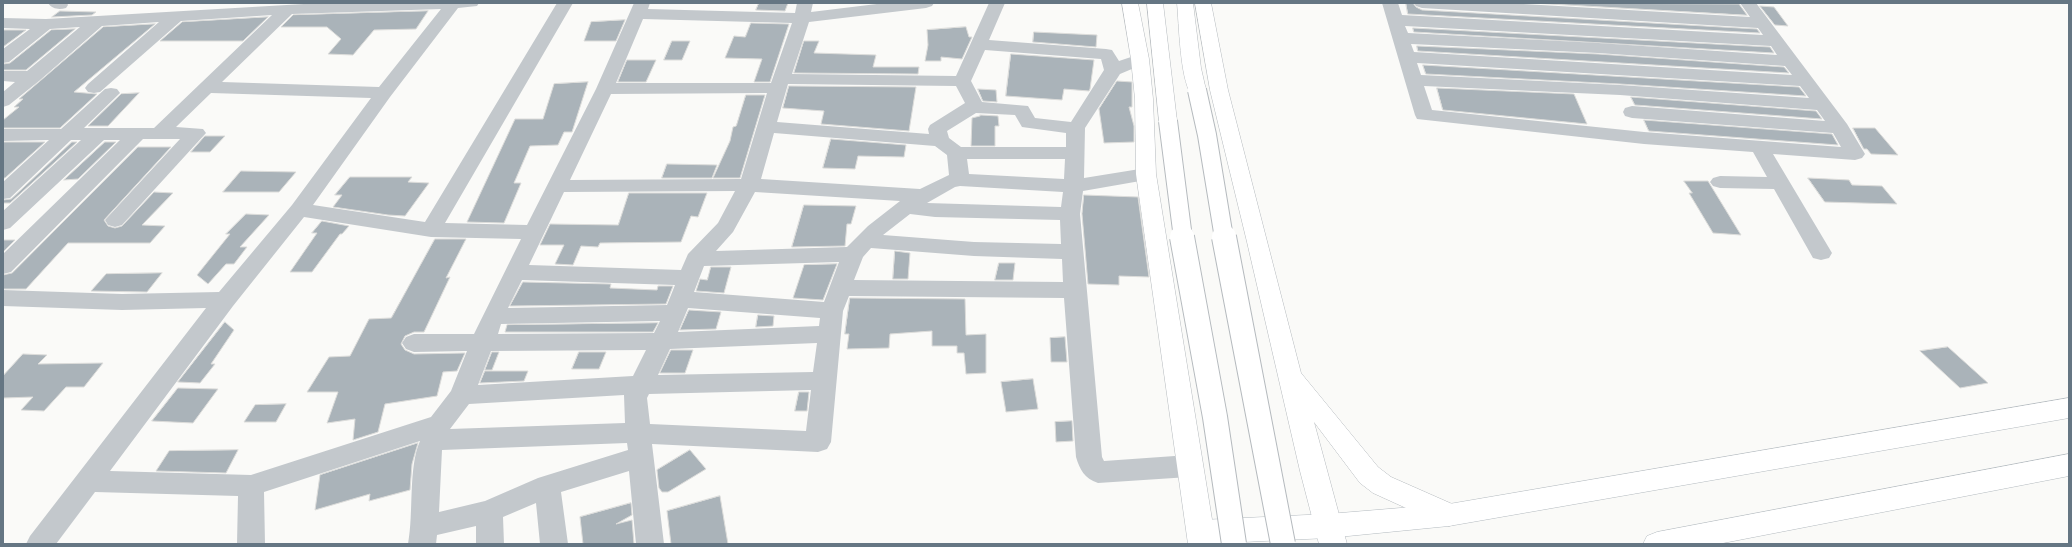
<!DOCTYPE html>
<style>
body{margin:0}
#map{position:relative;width:2072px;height:547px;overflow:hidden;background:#fafaf8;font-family:Lato,sans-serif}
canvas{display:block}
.frame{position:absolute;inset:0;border:4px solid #657683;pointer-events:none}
</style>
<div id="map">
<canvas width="2072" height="547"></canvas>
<div class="frame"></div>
</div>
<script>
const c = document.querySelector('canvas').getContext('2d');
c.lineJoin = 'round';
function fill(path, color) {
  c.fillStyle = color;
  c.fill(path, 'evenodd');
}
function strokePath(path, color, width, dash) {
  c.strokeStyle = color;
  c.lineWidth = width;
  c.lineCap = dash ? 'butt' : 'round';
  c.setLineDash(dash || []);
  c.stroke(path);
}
const building = new Path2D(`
 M759,3H788L785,11L756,10Z
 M1406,3H1413L1416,7L1422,10L1757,29L1760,33L1408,14Z
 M1532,3L1739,4L1747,15Z
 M1760,6L1774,7L1788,26L1775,25Z
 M60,11L96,12L92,15L52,17Z
 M428,11L416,29L374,30L353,55L328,54L341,39L327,27H281L293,15Z
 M268,17L243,41H160L182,22Z
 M625,20L616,41H584L591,22Z
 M751,23L789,24L770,82H754L762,59L725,58L734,36L745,37Z
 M155,24L74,92L97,94L60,128H3V120L19,107H14L23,99H19L103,27Z
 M966,27L969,37H972L962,59L941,57V61H925L928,45L927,30Z
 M1413,28L1770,47L1774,53L1414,32Z
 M75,29L26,70H3V64L10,63L51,30Z
 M3,30H26L3,47Z
 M1034,32L1097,35L1096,47L1033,42Z
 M672,41H690L682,60H664Z
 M804,41H819L814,53L876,55L873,67H919L918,74L794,73Z
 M1417,46L1598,54L1784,67L1789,73L1418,51Z
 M1011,54L1094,60L1090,89L1089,91L1064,89L1062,100L1006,96Z
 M627,60H656L646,82H618Z
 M1423,65L1799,87L1806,96L1620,84L1426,74Z
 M1117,81L1132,82V107H1129L1134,126V142L1104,143L1099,109Z
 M588,82L572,132H564L558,145L530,146L514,183H521L504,223L467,222L515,119H543L554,84Z
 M789,86L916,87L909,131L821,124L824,111L783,108Z
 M1437,88L1574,94L1587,124L1443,110Z
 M978,89L996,90L997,102L983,101Z
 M139,93L108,126H88L121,94Z
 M746,95H765L740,178H713L730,141L733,127L736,126Z
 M1631,97L1816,111L1822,119L1635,105Z
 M980,115L998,116L999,126H995V146H971L972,118L980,116Z
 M1644,120L1832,134L1838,145L1649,131Z
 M1853,128H1875L1898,155L1871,154L1867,149H1864Z
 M205,136H225L210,152H191Z
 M831,139L906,145L904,157L858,156L855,169L823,168Z
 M3,142H45L5,178H3Z
 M72,142H77L10,203H3V200L11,199Z
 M105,142H116L78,179L64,180Z
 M138,147H171L104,220L108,226L115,228L122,226L154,192L173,193L142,225L165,226L150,243H68L26,289H3V275L12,273Z
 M667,164L717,165L712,178H662Z
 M241,171L296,172L279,192H223Z
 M350,177H412L408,182L429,183L405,216L388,215L333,207L342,195H335Z
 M1808,178L1849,180L1852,185L1882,186L1897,204L1825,202Z
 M1684,181H1708L1741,235L1713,233L1689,193H1692Z
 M629,193H707L698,217L691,216L681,242L600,243L598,247L581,246L573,265L555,264L564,245H540L550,224L618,225Z
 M1084,195L1138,197L1149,277L1119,276V285L1088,284L1082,214Z
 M804,205L856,206L851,224H847L845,246L792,247Z
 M246,214L269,215L240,247H247L234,264H226L208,284L197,275L230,234H226Z
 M322,221L349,226L342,234H340L312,272H290L317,233H312Z
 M435,239H466L446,278L450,277L424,332H414L405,336L401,344L405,350L414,354L465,353L457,371L443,372L437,396L385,404L378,432L353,440L355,419L327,423L338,392H307L329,357L350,356L369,319L391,318Z
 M3,240H15L3,252Z
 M895,251L910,253L908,279H893Z
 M999,263H1015L1013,280H995Z
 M837,264L823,300L793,298L804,265Z
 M711,267H731L724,293L696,291L700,279L707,280Z
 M162,273L147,292L91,291L106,274Z
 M523,282L611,284L610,288L657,290L658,286H673L666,304L510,306Z
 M850,298L965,299L966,335L986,334V373L966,374L964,353H957V346H932V331L890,334L889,348L847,349L849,334H845Z
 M689,310L721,312L716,329L680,330Z
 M758,315L774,316L773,326L756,327Z
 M225,322L234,330L211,364H215L200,383L178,382Z
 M658,323L653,332H505L507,325Z
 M1065,337L1067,362H1051L1050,338Z
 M1948,347L1988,383L1960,388L1920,351Z
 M671,350H693L685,373H660Z
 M492,352H499L492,370H485Z
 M579,352H606L599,369H572Z
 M23,354L47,355L38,364L103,363L84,387H66L44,411L21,410L33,397L3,398V376Z
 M485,371H528L524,381L480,383Z
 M1033,379L1038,409L1006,412L1001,382Z
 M178,388L218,389L193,423L152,421Z
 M799,392H809L807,411H795Z
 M286,404L276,422H244L255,405Z
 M1072,421L1073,441L1056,442L1055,422Z
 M418,443L412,464L410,490L369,501L370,494L315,510L320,475Z
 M238,450L226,473L156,471L169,451Z
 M690,450L706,469L668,492H662L659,488L657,470Z
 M720,496L728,544H671L667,511Z
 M631,503L632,515L616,524L632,520L634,544H583L580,517Z`);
const street = new Path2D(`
 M48,3H67L68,5L66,8C59,10 52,9 48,3Z
 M321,3H479L477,6L458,8L390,97L313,205L425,222L557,3H573L445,223L527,225L596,89L634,3H650L648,9L795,13L797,3H813L811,12L885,3H934L932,6L926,8L809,22L792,74L956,76L989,3H1005L989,40L1106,49L1112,50L1119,61L1140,54L1146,55L1149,59L1146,63L1120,74L1085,128L1084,178L1146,168L1153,170L1156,174L1153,178L1146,180L1083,191L1080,214L1102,457L1104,461L1189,455L1198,459L1202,466L1198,473L1189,477L1098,483C1084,478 1080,470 1076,457L1064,298L849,296L843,311L831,442L827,449L818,452L652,444L664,544H636L629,471L561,492L568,544H540L536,503L503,517L504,544H476V526L437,535L436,544H408C414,512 408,468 420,441L264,492L265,544H237L238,496L95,492L56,544H26L30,536L206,308L122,310L3,306V290L122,294L219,292L292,205L371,98L211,93L176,127L203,129L206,133L122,225L115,227L108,225L105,220L180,139H143L11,272L3,274V254L120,140H104L10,228L3,230V211L81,140H71L10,198L3,199V182L49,140L3,141V129H61L105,89L111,88L117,89L120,93L84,128H154L272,15L181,21L100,92L94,93L88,92L85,88L88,84L159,22L102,26L39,81L9,105L3,107V92L15,82L3,81V71H27L80,27L50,29L9,62L3,63V49L30,29L3,28V18L46,19ZM441,9L379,87L222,82L292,14ZM643,19L792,23L771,83H616ZM985,50L1101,59L1104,70L1071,122L1035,118L1028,106L982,102L971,81ZM788,84L956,86L965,103L930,125L928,129L929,134L777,122ZM767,93L741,179L570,180L611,94ZM976,113L1015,115L1022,127L1066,133V147H961L949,138L947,131ZM774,133L935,146L947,155L949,175L920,189L761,179ZM967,159H1065L1064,179L969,174ZM960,186L1063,192L1061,207L927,203L955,187ZM735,191L718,223L688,254L681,270L529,265L564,192ZM755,192L900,201L868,226L847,247L716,251L733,232ZM910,214L935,217L1060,220L1061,244L974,242L883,235ZM304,217L431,237L521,239L474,334H414L406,337L402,343L406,349L414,352L467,351L451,391L431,417L251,475L110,471L233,306ZM871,248L974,256L1062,259L1063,282L854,280L863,257ZM839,262L824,302L694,292L704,266ZM522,280L675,285L667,305L508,308ZM688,308L820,318L819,326L678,332ZM660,321L654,333L498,334L501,324ZM817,343L813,372L658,375L670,349ZM646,350L633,376L478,385L491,351ZM811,390L806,431L650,424L647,398L649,394ZM624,395L625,423L450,429L469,404ZM627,443L628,450L538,478L485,501L439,512L442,450Z
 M1382,3H1398L1402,15L1763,35L1758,28L1422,8L1416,6L1414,3H1506L1750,17L1740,3H1756L1847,124L1865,154L1862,158L1855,160L1773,154L1832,253L1829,258L1821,260L1813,258L1774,189L1720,188L1713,186L1710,182L1713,178L1720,176L1767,177L1753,152L1644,144L1417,119L1415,115ZM1405,26L1771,46L1777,55L1598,43L1408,33ZM1411,44L1598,53L1785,66L1792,75L1414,52ZM1417,63L1800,86L1809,98L1620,85L1421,75ZM1424,86L1620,95L1817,110L1825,121L1632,106L1625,108L1623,112L1625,116L1632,118L1833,133L1841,147L1644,132L1432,110Z`);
const secondary = new Path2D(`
 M2069,398V418L1449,526L1328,538L1201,544L1191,540L1187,532L1191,524L1201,520L1328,514L1449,504Z
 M2069,454V476L1718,544H1643L1647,536L1657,532Z`);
const primary = new Path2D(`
 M1122,3H1138L1149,59L1153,99L1156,174L1216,544H1188L1136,174L1135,99L1131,59Z
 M1147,3H1163L1177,121L1175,125L1168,127L1161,125L1159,121Z
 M1177,3H1193L1201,68L1206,90L1203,94L1197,95L1191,94C1180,78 1179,24 1177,3Z
 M1195,3H1211L1228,90L1301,373L1378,467L1391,477L1459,507L1463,515L1459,523L1449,526L1439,523L1373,493L1360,483L1314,422L1347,544H1319L1300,471L1247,242L1210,90Z`);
const primaryBridgeFar1 = new Path2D(`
 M1197,90L1207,135L1224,238
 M1168,121L1183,238`);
const primaryBridge = new Path2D(`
 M1182,237L1215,417L1234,544
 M1224,237L1283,544`);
fill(building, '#aab3b9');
strokePath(building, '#dcdcda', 1);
strokePath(secondary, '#b3babf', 1);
strokePath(primary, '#b5babe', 1);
fill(street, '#c3c8cc');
fill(secondary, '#fff');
fill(primary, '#fff');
strokePath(primaryBridgeFar1, '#b5babe', 20, []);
strokePath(primaryBridge, '#b5babe', 26, []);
strokePath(primaryBridgeFar1, '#fff', 18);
strokePath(primaryBridge, '#fff', 24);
</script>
